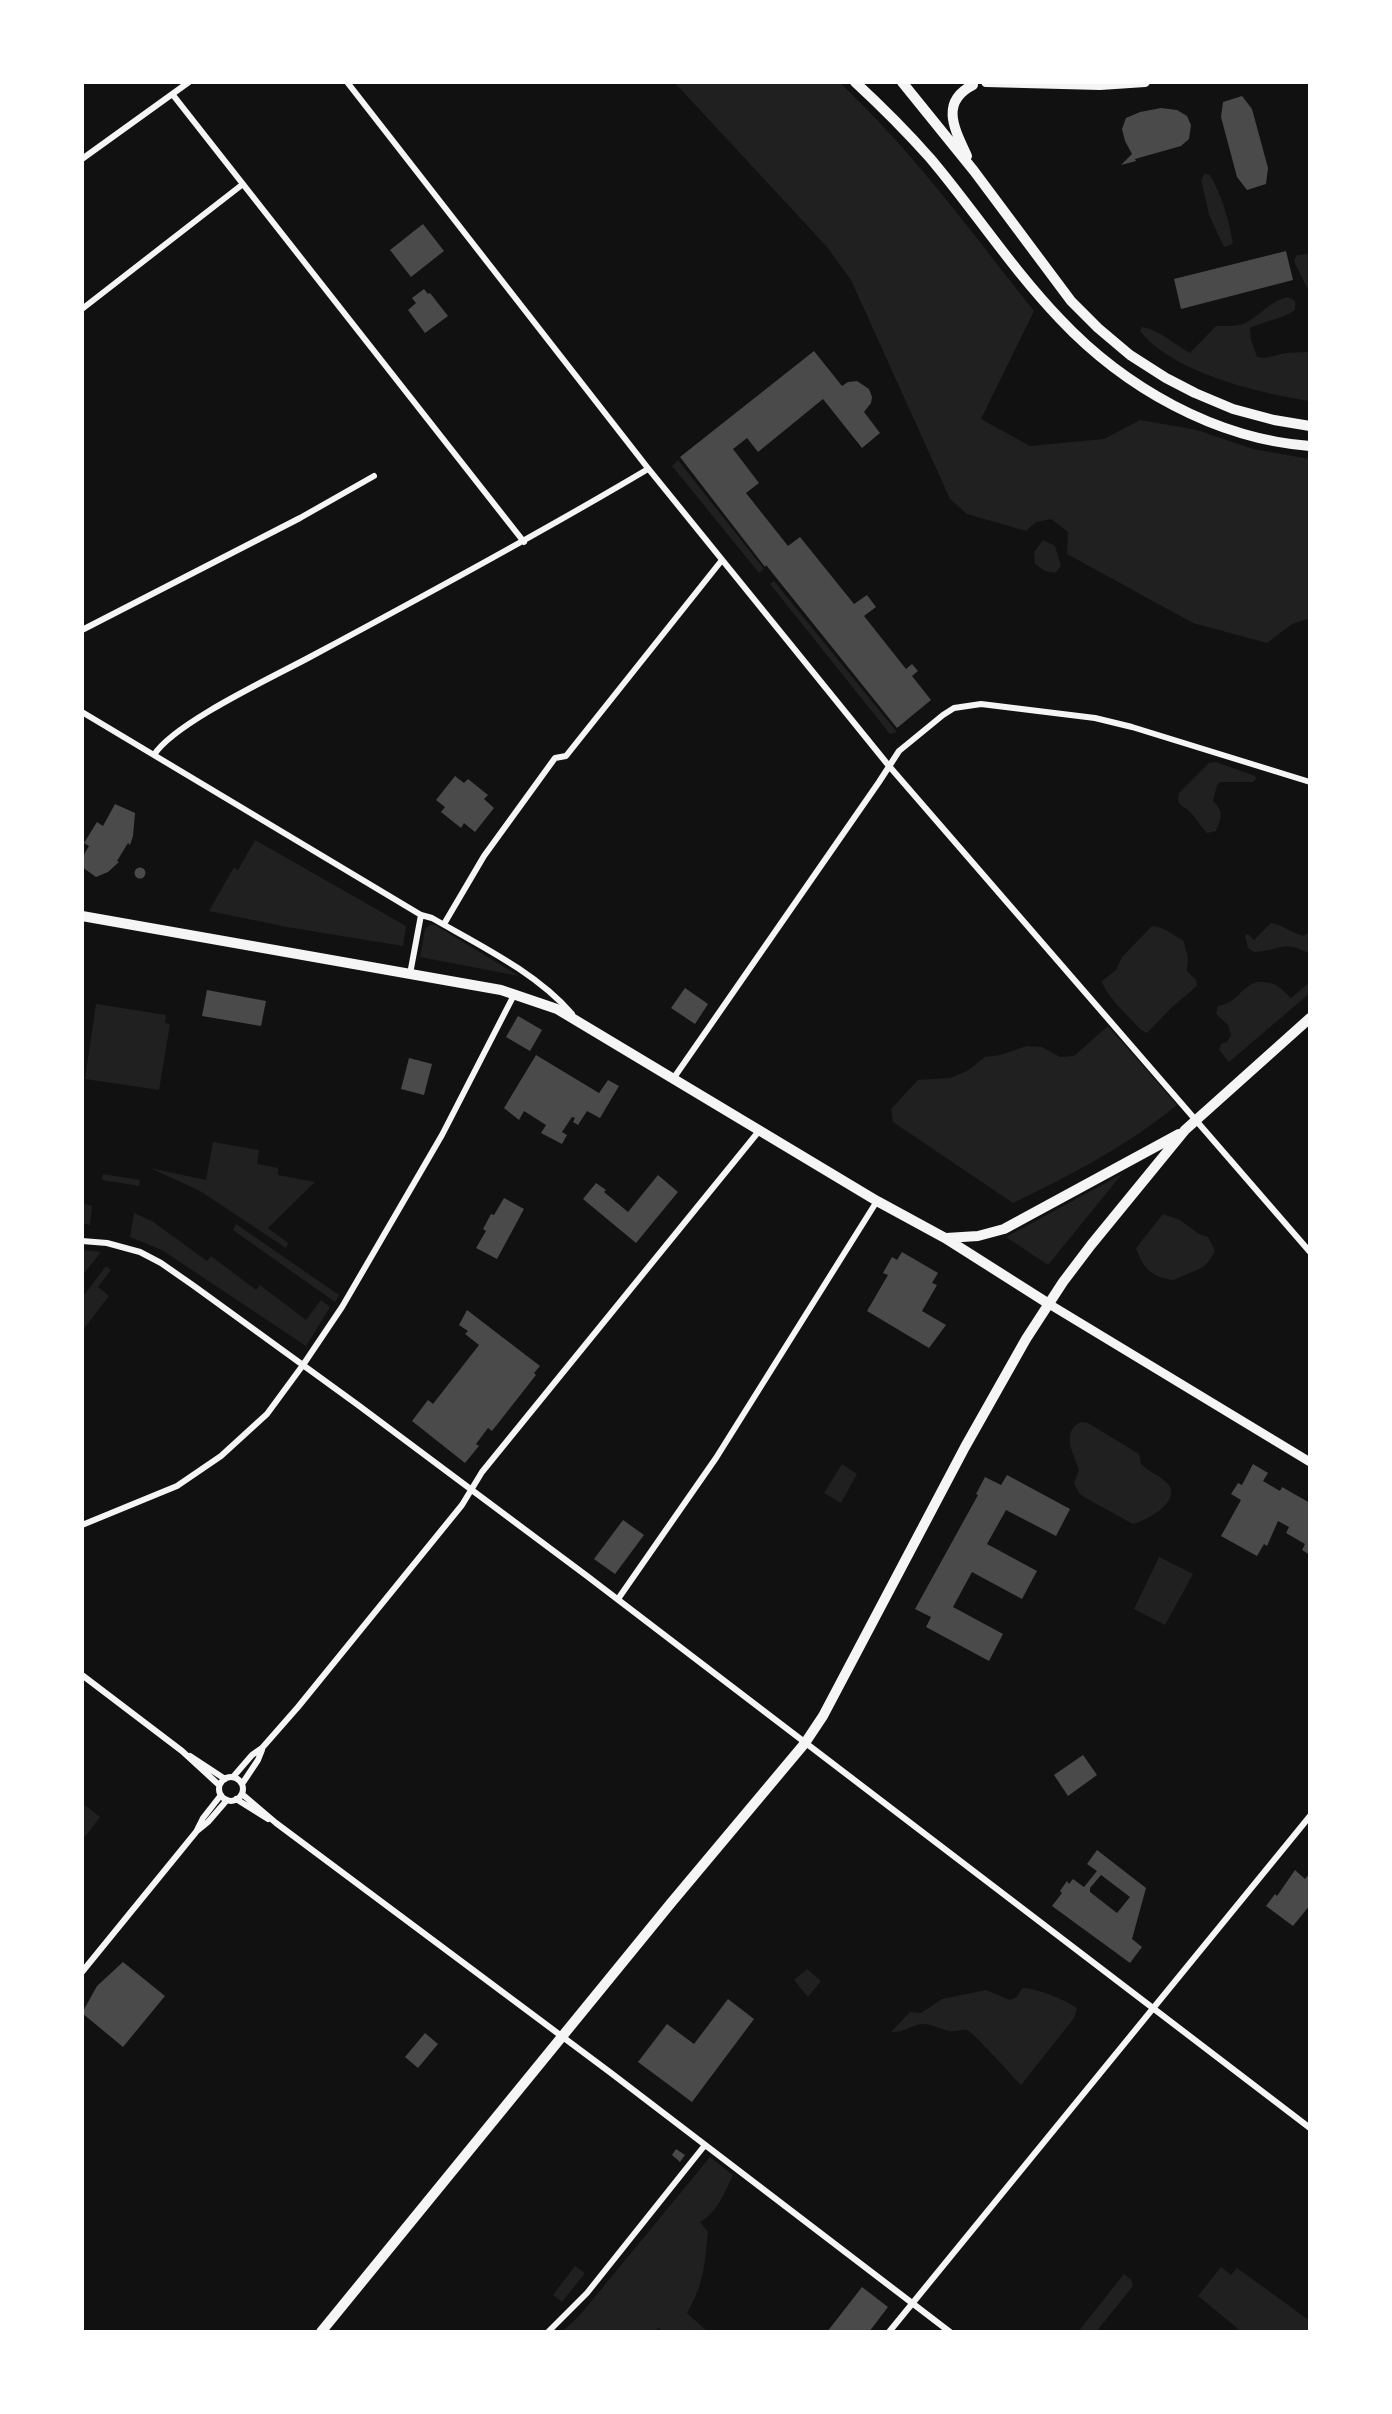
<!DOCTYPE html>
<style>
body{margin:0}
#map{position:relative;width:1392px;height:2414px;overflow:hidden;background:#111;font-family:"Titillium Web",sans-serif}
canvas{display:block}
.frame{position:absolute;inset:0;border:84px solid #fff;pointer-events:none}
</style>
<div id="map">
<canvas width="1392" height="2414"></canvas>
<div class="frame"></div>
</div>
<script>
const c = document.querySelector('canvas').getContext('2d');
c.lineJoin = 'round';
function fill(path, color) {
  c.fillStyle = color;
  c.fill(path, 'evenodd');
}
function strokePath(path, color, width, dash) {
  c.strokeStyle = color;
  c.lineWidth = width;
  c.lineCap = dash ? 'butt' : 'round';
  c.setLineDash(dash || []);
  c.stroke(path);
}
const green = new Path2D(`
 M674,82H839C912,150 972,233 1034,311L981,419L1030,446L1104,439L1140,420L1197,430L1253,449L1310,459V618L1292,624L1267,643L1193,623L1067,554L1068,532L1051,519L1036,522L1026,531L967,514L950,499L851,280L827,247Z
 M1204,174L1210,175C1222,196 1229,220 1233,244L1224,247L1209,215L1203,188L1201,181Z
 M1310,254V290H1308L1294,261L1297,255Z
 M1288,297L1295,301V310C1282,319 1265,321 1250,328L1251,340L1257,357L1265,358L1285,353L1310,352V401C1259,393 1173,373 1140,331L1142,327C1160,330 1173,344 1190,353L1216,326C1226,326 1240,327 1249,321C1264,312 1269,302 1288,297Z
 M678,460L764,569L759,573L672,466Z
 M1043,540L1055,546L1061,566L1055,573L1045,571L1035,564L1034,552Z
 M774,581L897,732L890,734L770,584Z
 M1216,762L1255,776L1256,779L1253,782H1220L1217,785L1213,801C1224,813 1222,816 1216,831L1207,833C1201,826 1196,818 1191,813C1183,804 1176,807 1179,793L1209,763Z
 M255,840L406,926L403,946L287,927L209,911L234,867L238,870Z
 M1271,923C1283,925 1292,933 1304,936L1310,931V954C1283,939 1280,951 1254,952L1248,948L1245,935L1248,934L1254,940Z
 M430,925H435L519,976L420,957L425,929Z
 M1152,926C1165,927 1172,935 1183,940L1188,957L1187,971L1196,980L1197,986L1171,1008L1147,1033L1141,1030C1131,1019 1105,995 1102,981L1116,970L1122,957Z
 M1257,982C1277,982 1278,986 1291,998L1310,982V993L1229,1062L1219,1050L1221,1044L1227,1042L1231,1035L1228,1025L1216,1014L1218,1006C1238,1003 1240,987 1257,982Z
 M96,1004L166,1015L165,1023L170,1024L159,1090L85,1079Z
 M1108,1026L1177,1105C1127,1146 1071,1175 1013,1203L893,1122L891,1109L918,1080L950,1078L967,1071L985,1057L1000,1055L1027,1046L1042,1047L1060,1057L1074,1056Z
 M213,1142L259,1150L257,1164L278,1168V1175L315,1182L268,1228L288,1243L286,1248L200,1191L150,1168L206,1180Z
 M103,1174L140,1180L139,1186L102,1180Z
 M1122,1174L1048,1265L1006,1237Z
 M82,1203L92,1206L90,1225L82,1223Z
 M134,1213L152,1221L207,1261L211,1256L256,1290L260,1285L306,1320L321,1300L330,1307L306,1346L162,1250L130,1237Z
 M1163,1214L1180,1220L1199,1234L1208,1237L1215,1251C1203,1274 1194,1269 1174,1280C1152,1278 1143,1268 1136,1248Z
 M236,1224L339,1295L335,1302L233,1230Z
 M82,1250L101,1252L82,1276Z
 M106,1266L111,1270L98,1287L109,1296L82,1331V1298Z
 M1081,1422L1088,1423L1139,1454L1141,1464C1149,1472 1161,1476 1168,1484C1182,1502 1146,1521 1133,1524L1084,1497L1079,1493L1074,1483L1079,1470C1074,1455 1060,1432 1081,1422Z
 M842,1464L857,1474L841,1503L824,1493Z
 M1159,1557L1193,1574L1165,1625L1134,1609Z
 M82,1803L100,1817L85,1837L82,1835Z
 M807,1969L821,1981L808,1997L794,1980Z
 M1022,1988C1041,1989 1060,1998 1077,2008L1074,2018L1021,2085C1013,2077 973,2032 967,2030C961,2029 955,2032 950,2031C941,2030 933,2024 923,2024C911,2025 904,2033 891,2032L910,2012L921,2013L942,1999L986,1990L1010,2000L1017,1997Z
 M710,2157L733,2175C725,2192 717,2213 700,2222L708,2232C704,2267 705,2281 687,2313L708,2332H661L659,2327L654,2332H562L580,2315Z
 M575,2266L585,2273L562,2302L553,2295Z
 M1221,2267L1231,2275L1237,2268L1310,2321V2332H1242L1198,2296Z
 M1124,2274L1131,2280L1133,2286L1096,2332H1078Z`);
const building = new Path2D(`
 M1242,96L1252,109L1268,168L1266,184L1247,190L1237,177L1221,117L1223,102Z
 M1161,108L1177,110L1187,116L1191,125L1189,139L1181,146L1135,159L1136,161L1121,165L1132,154L1125,141L1122,129L1126,118L1140,112Z
 M423,224L444,251L411,277L390,250Z
 M1286,251L1293,280L1181,309L1174,279Z
 M424,289L428,294L430,293L448,316L425,333L408,310L416,303L412,298Z
 M814,351L842,386L848,382L857,381L869,389L872,397L871,403L864,412L880,433L862,448L823,399L758,452L747,438L733,449L759,483L746,493L788,546L800,537L854,604L867,595L876,607L864,616L906,669L912,664L918,671L912,676L931,700L897,728L766,565L765,567L680,457Z
 M455,776L464,783L468,779L488,795L484,799L494,808L475,832L464,823L461,828L441,812L445,807L436,800Z
 M115,804L135,813L133,836L130,845L128,843L117,861L119,862L108,872L96,877L82,867V858L89,846L84,843L97,822L103,826Z
 M134.5 873a5.5 5.5 0 1 1 11 0a5.5 5.5 0 1 1-11 0Z
 M685,988L708,1004L695,1024L671,1008Z
 M207,990L266,1001L261,1026L202,1016Z
 M518,1016L542,1030L530,1051L506,1037Z
 M536,1055L599,1093L608,1080L619,1086L600,1118L587,1111L578,1125L573,1122L575,1118L572,1117L562,1132L567,1135L562,1144L541,1133L546,1125L524,1111L519,1120L504,1108Z
 M409,1058L432,1064L424,1095L401,1089Z
 M658,1175L678,1192L636,1243L583,1199L596,1183L606,1190L604,1192L628,1212Z
 M504,1198L524,1209L497,1259L476,1248L486,1231L483,1229L491,1214L494,1215Z
 M902,1252L938,1273L932,1283L937,1285L922,1311L946,1325L929,1348L867,1311L888,1275L883,1273L892,1257L897,1260Z
 M467,1310L540,1366L534,1373L536,1375L492,1431L488,1428L476,1444L479,1446L465,1463L412,1421L428,1400L433,1404L479,1345L465,1334L468,1331L459,1325Z
 M1253,1464L1268,1473L1263,1481L1280,1491L1282,1487L1310,1503V1555L1302,1550L1305,1544L1286,1533L1289,1527L1278,1521L1267,1546L1264,1544L1257,1556L1221,1536L1241,1500L1231,1494L1238,1483L1242,1485Z
 M1007,1475L1070,1509L1056,1536L1006,1510L987,1544L1037,1571L1022,1599L972,1572L953,1607L1003,1634L989,1661L926,1627L931,1617L915,1609L978,1495L976,1494L985,1477L1001,1485Z
 M623,1520L644,1535L615,1574L594,1559Z
 M1083,1755L1097,1775L1068,1796L1054,1775Z
 M1097,1850L1146,1888L1132,1939L1142,1947L1130,1963L1052,1906L1062,1893L1060,1891L1067,1881L1069,1884L1073,1879L1084,1887L1097,1871L1087,1864ZM1101,1875L1130,1897L1117,1913L1090,1892V1888Z
 M1295,1870L1305,1879L1310,1873V1905L1293,1926L1266,1906L1275,1894L1277,1896Z
 M123,1962L165,1996L123,2047L82,2013L97,1986Z
 M728,1999L754,2019L692,2102L638,2062L667,2024L694,2044Z
 M425,2033L438,2044L418,2068L405,2057Z
 M676,2149L685,2155L680,2162L672,2155Z
 M862,2287L888,2307L869,2332H827Z`);
const minor = new Path2D(`
 M347,82L647,467L889,766L1310,1252
 M173,95L524,542
 M82,159L189,82
 M82,309L243,184
 M82,630L300,518L374,476
 M82,712L421,915L432,918C479,945 537,973 572,1014
 M154,755C174,723 273,677 310,657C424,596 537,535 648,469
 M444,924L484,856L555,758L566,756L722,560
 M410,974L421,915
 M673,1079L879,782L899,751L943,715L954,708L981,704L1095,718L1132,727L1310,782
 M82,1241L107,1243L140,1252L161,1263L194,1286L358,1405L587,1576L1310,2128
 M82,1525L177,1486L221,1456L267,1414L303,1365L342,1307L442,1135L515,993
 M618,1599L716,1458L877,1201
 M82,1675L182,1751L219,1785
 M190,1756L225,1779
 M233,1777L252,1755L262,1748L298,1707L462,1505L482,1472L759,1131
 M219 1789a12 12 0 1 1 24 0a12 12 0 1 1-24 0Z
 M242,1784L258,1760L262,1750
 M242,1794L276,1823L611,2073L950,2332
 M236,1799L268,1819
 M197,1831L208,1822L227,1800
 M82,1972L196,1832L203,1818L221,1795
 M548,2332L587,2293L705,2145
 M889,2332L1310,1816`);
const secondary = new Path2D(`
 M1049,1304L1310,1462`);
const primary = new Path2D(`
 M986,82L1100,85L1145,82
 M82,916L501,990L557,1009L877,1201L945,1238L1049,1304
 M946,1238L978,1236L1004,1229L1179,1134
 M321,2332L671,1903L805,1743L823,1716L965,1447L1026,1339L1063,1282L1091,1245L1185,1130L1310,1018`);
const trunk = new Path2D(`
 M855,82C881,106 906,131 930,158C974,210 1012,269 1060,319C1124,387 1215,439 1310,446
 M902,82L974,171L1071,301L1098,328L1130,355L1166,378L1195,393L1233,409L1274,420L1310,426
 M967,156C955,130 939,102 973,85`);
fill(green, '#202020');
fill(building, '#4a4a4a');
strokePath(minor, '#f5f5f5', 6);
strokePath(secondary, '#f5f5f5', 9);
strokePath(primary, '#f5f5f5', 10);
strokePath(trunk, '#f5f5f5', 10);
</script>
